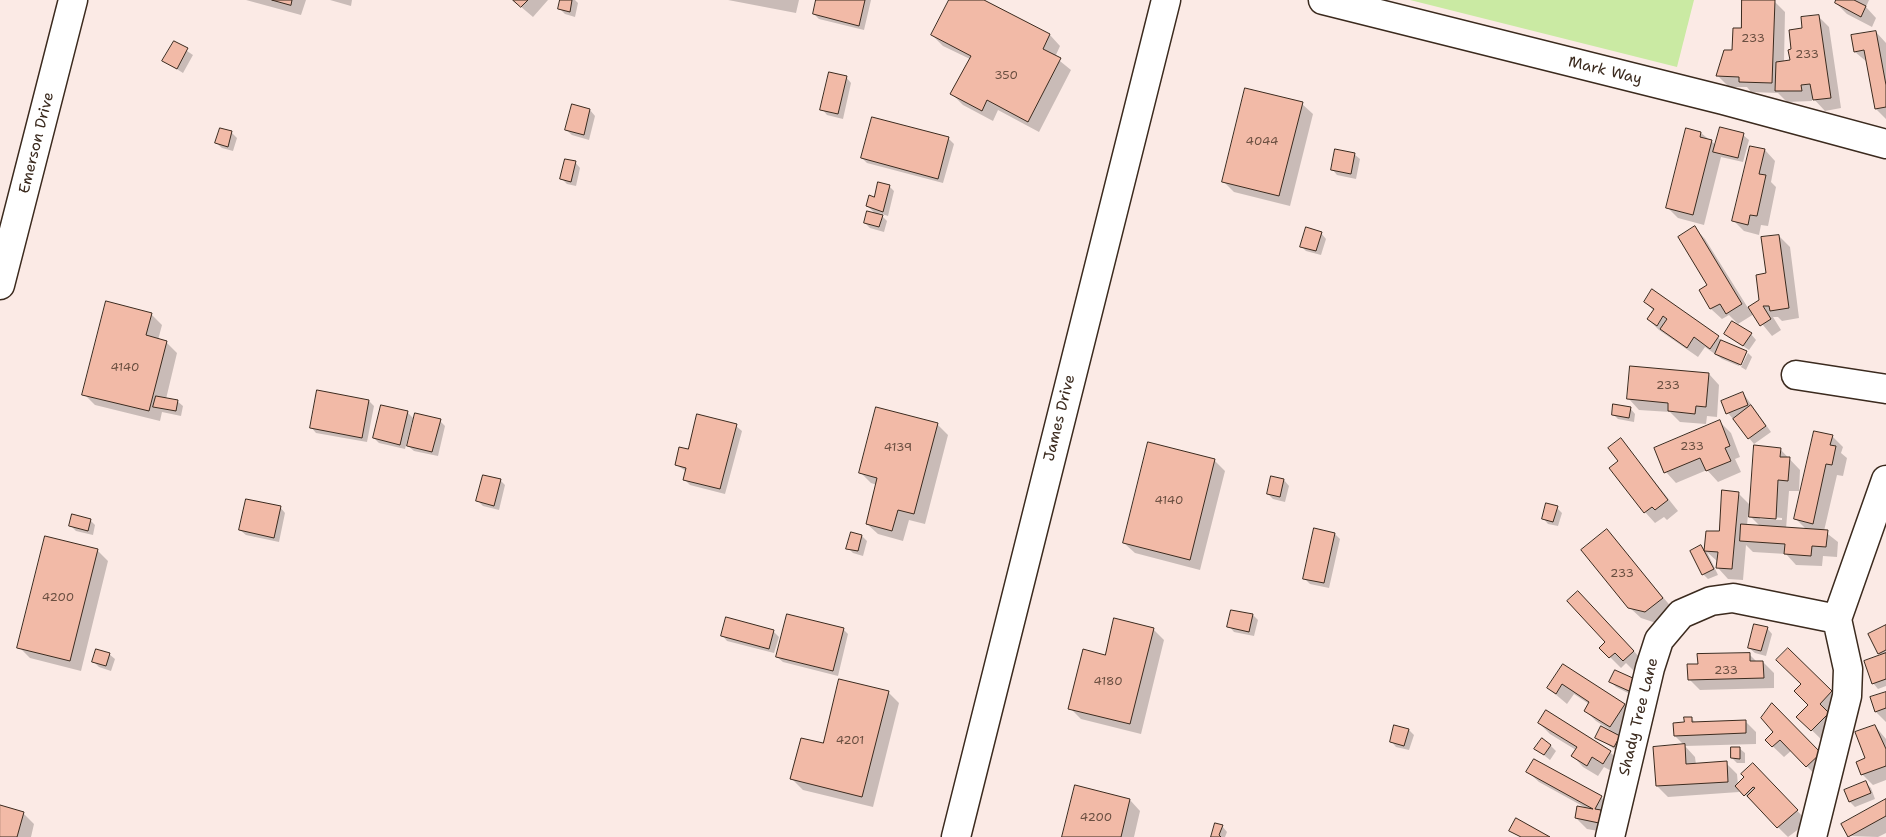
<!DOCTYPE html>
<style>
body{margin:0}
canvas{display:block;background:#fbeae5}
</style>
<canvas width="1886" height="837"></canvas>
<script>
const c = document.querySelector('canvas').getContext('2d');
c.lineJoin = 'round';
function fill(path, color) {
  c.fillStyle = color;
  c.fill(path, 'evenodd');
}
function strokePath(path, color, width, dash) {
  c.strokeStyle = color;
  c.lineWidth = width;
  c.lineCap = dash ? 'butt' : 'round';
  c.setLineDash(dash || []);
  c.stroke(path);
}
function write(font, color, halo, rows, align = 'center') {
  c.font = font + ' "Shantell Sans",sans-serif';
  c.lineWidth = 4;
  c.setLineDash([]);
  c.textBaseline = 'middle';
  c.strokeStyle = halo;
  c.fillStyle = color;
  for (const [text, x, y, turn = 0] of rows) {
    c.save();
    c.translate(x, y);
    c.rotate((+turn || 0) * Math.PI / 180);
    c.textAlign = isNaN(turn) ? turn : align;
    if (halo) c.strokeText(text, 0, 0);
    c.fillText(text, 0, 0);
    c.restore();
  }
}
const green = new Path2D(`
 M1410,0H1694L1677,67Z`);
const shadow = new Path2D(`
 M246,0H306L301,15Z
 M330,0H352L351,6Z
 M513,0H548L533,17Z
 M562,0H575L578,3L575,17L565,14L560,9Z
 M728,0H799L796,13Z
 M818,0H871L864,30L819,19L814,14Z
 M950,0H981L1050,35L1060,46L1055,57L1071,70L1039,132L998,110L993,121L963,105L952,94L970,59L943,46L932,35Z
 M1743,0L1774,1L1785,12L1784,62L1791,61L1804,29L1818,16L1829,27L1841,108L1825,111L1812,97V101L1787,102L1778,93L1751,92L1747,87H1729L1718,76L1734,52L1742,30Z
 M1838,0H1869L1866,7L1876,18L1872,27L1847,14L1836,3Z
 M1876,32L1886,43V119L1876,109L1867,62L1855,52Z
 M175,43L193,55L183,73L164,61Z
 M846,77L851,83L843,119L827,115L822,109Z
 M1302,104L1313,114L1290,206L1234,192L1223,181Z
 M573,106L590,110L595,116L589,140L572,135L566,130Z
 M231,132L237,138L233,151L222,148L216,143Z
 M1701,133L1716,145L1743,135L1749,140L1743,162L1721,157L1704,225L1678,218L1667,207Z
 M948,138L954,144L943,183L867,163L862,158Z
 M1765,150L1775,161L1771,182L1776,187L1768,226L1761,225L1759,235L1744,231L1733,220Z
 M1354,154L1360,159L1356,179L1337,175L1332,169Z
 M575,162L580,168L576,186L567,184L562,179Z
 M889,186L894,191L888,216L879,213L887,221L884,232L870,228L865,223L876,214L867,206Z
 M1695,228L1705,239L1748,308L1760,300L1779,236L1790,247L1799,318L1782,321L1778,317H1773L1781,330L1772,336L1754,314L1738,324L1729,315L1722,319L1711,309L1700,291L1709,285Z
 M1321,233L1326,239L1321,255L1306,251L1301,246Z
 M1653,291L1724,342L1747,353L1739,366L1722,359L1705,347L1698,357L1659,330L1648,319L1654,311L1645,302Z
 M151,314L162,325L158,340L166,342L177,353L166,399L177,401L183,406L181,416L162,412L160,421L95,405L84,394Z
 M1725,334H1751L1756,340L1749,350Z
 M1748,353L1752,357L1746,370L1741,367Z
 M1709,374L1719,385L1717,417L1707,416L1706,424L1680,422L1670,412L1639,410L1629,399Z
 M1743,393L1771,432L1754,444L1728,413Z
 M369,401L374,406L367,442L316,433L311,427Z
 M1630,408L1635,414L1634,422L1618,419L1613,414Z
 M407,412L413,418L405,449L379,443L374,438Z
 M440,421L445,426L438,456L414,451L408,446Z
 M1720,422L1731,433L1740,457L1735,459L1741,472L1718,482L1707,470L1676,483L1666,472Z
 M937,424L948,435L925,524L909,520L903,541L878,534L867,524L877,485L871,483L860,472Z
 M736,426L742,431L725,494L690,485L685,480L686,471L676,465L689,451Z
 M1832,436L1843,447L1841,453L1847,458L1843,476L1837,475L1824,531L1838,542L1837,557L1823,556L1822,566L1796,565L1786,554L1753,552L1746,545L1743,580L1728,579L1718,568V562L1707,552L1718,575L1708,579L1703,574L1701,546L1706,551L1720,533L1738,493L1751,506L1780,449L1800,470L1799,491H1789L1786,529L1807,530L1796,519ZM1748,514L1761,527L1747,526ZM1760,516L1782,518V520L1760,519Z
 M1621,439L1678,511L1667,520L1664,517L1655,523L1645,512L1620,461Z
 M1214,460L1225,471L1200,570L1135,553L1124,543Z
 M1272,478L1284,480L1289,486L1285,502L1273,499L1268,494Z
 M500,480L505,485L499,510L483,506L477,500Z
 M280,507L285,513L279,542L246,535L240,530Z
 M1557,508L1562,513L1558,526L1548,524L1543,518Z
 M90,520L95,525L93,535L76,531L71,526Z
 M1607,531L1673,609L1656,623L1641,618L1629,607Z
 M851,533L862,536L867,541L863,556L853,553L848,548Z
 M1335,534L1340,539L1329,588L1310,584L1304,578Z
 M97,550L108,561L81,671L30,658L19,647Z
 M1589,603L1644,662L1634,671L1626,663L1621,668L1601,648L1607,642Z
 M1253,615L1258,620L1254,636L1234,632L1229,626Z
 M1886,627V686L1878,689L1873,683L1881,656L1879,653Z
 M1767,628L1772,634L1766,656L1755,653L1749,648Z
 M843,629L848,634L838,676L783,662L777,657Z
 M1153,629L1164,640L1141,734L1081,719L1070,708L1106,656Z
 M773,631L779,637L774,653L727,641L722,635Z
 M1788,650L1841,703L1823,741L1798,717L1810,705Z
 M109,654L115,659L111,671L99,667L94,662Z
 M1749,654L1757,662H1763L1774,673V688L1700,690L1689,679Z
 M1563,666L1625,705L1635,716L1619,752L1596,737L1610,730L1596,721L1585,710L1589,704L1574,694L1567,704L1548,688Z
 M1634,680V696L1616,687L1611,682Z
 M888,692L899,703L873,807L803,790L792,779L824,745Z
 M1886,693V722L1876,712Z
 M1772,705L1830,764L1817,777L1792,750L1784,757L1766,740L1775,732Z
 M1546,712L1610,752L1621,763L1615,773L1604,767L1598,776L1583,767L1573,756L1576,750L1550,734L1539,723Z
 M1691,718L1696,723L1745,721L1756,732V744L1685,746L1695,757L1696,765L1726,763L1737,774L1738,785L1746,777L1753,765L1808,822L1788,837L1738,788L1739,792L1668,797L1657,786L1685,746L1675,736Z
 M1395,726L1409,730L1414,735L1409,750L1396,747L1391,741Z
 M1875,726L1886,739V780L1873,785L1862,774Z
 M1551,746L1556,751L1550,760L1536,749Z
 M1739,748L1745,753V763H1737L1732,758Z
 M1528,772L1601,797L1612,808L1610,833L1587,829L1576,818L1586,808L1539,782ZM1600,812L1602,814L1600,822H1598Z
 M1865,782L1871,788L1875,799L1855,807L1850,802L1845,791Z
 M1130,800L1140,811L1134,837H1063Z
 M1886,801V833L1878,837L1850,836Z
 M0,807L23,813L34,824L31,837H0Z
 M1222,826L1227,832L1225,837H1212Z`);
const building = new Path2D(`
 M272,0H292L291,5Z
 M513,0H528L521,7Z
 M560,0H572L570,12L558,9Z
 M816,0H865L859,26L813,14Z
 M949,0H984L1050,34L1043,49L1061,58L1028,122L987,100L982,111L950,94L971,56L931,35Z
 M1742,0H1775L1772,83L1739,82V77L1716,76L1724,50H1732L1733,28H1741Z
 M1836,0H1854L1866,6L1861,17L1835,3Z
 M1819,15L1831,98L1813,100L1810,84L1801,85L1802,91H1775L1776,62L1790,60L1788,50L1791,49L1789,30L1802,28L1801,17Z
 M1876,31L1886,85V107L1875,109L1864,50L1854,52L1851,35Z
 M174,41L188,48L177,69L162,61Z
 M829,72L847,76L838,114L820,110Z
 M1245,88L1303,102L1279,196L1222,182Z
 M572,104L590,109L584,135L565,130Z
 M872,117L949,137L938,179L861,158Z
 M1720,127L1744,133L1738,158L1713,152Z
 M220,128L232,131L228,147L215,143Z
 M1686,128L1701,132L1700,137L1712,140L1693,215L1666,208Z
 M1750,146L1765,149L1759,174L1766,175L1757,216L1750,215L1748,225L1732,221Z
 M1335,149L1355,153L1351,174L1331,170Z
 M565,159L576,161L571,182L560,179Z
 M878,182L890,185L883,212L866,206L869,195L874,197Z
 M867,211L883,215L879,227L864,223Z
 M1695,226L1742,304L1726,314L1720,304L1710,309L1699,290L1707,285L1678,237Z
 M1306,227L1322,232L1316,251L1300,247Z
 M1779,235L1789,308L1770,311L1769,306H1763L1771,319L1760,326L1748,307L1759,300L1756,275L1766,273L1761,237Z
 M1652,289L1719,336L1710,349L1694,337L1687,348L1660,329L1667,319L1663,316L1657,326L1647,319L1654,309L1644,302Z
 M106,301L152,313L146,335L167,341L149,411L82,395Z
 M1732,321L1752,333L1743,346L1724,334Z
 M1721,340L1747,351L1741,365L1715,354Z
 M1630,366L1709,373L1706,407L1696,406L1695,414L1668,411V403L1627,399Z
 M317,390L369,400L362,438L310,428Z
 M1743,392L1748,405L1726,414L1721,401Z
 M156,396L178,400L176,411L153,407Z
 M1613,404L1631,407L1629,418L1612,415Z
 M381,405L408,411L400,445L373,438Z
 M1751,405L1766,426L1748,439L1733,419Z
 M876,407L938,423L914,514L898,510L892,531L866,524L877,478L859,473Z
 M415,413L441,419L432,452L407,446Z
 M697,414L737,424L720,489L683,480L686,468L675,465L679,447L688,449Z
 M1720,420L1730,446L1725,448L1731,461L1706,471L1700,458L1664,473L1654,448Z
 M1814,431L1833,435L1830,445L1836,446L1832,465L1826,464L1813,524L1794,519Z
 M1621,438L1668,500L1655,510L1652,507L1644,513L1609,468L1618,461L1608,448Z
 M1148,442L1215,459L1190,560L1123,543Z
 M1754,445L1781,448L1780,457H1790L1788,481L1778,480L1776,519L1749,517Z
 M483,475L501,479L494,506L476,501Z
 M1271,476L1284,479L1280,497L1267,494Z
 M1722,490L1739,492L1732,569L1716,568L1718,552L1704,551L1706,531H1719Z
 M246,499L281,506L274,538L239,530Z
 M1546,503L1558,506L1553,522L1542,519Z
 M72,514L91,519L88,531L69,526Z
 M1741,524L1828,530L1826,547L1812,546L1811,556L1784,554L1785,544L1740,541Z
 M1314,528L1335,533L1324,583L1303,579Z
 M1607,529L1663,598L1645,612L1628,608L1581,550Z
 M851,532L862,535L858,551L846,549Z
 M45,536L98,549L70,661L17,648Z
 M1701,545L1714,569L1702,575L1690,551Z
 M1578,591L1634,651L1623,661L1615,653L1609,658L1599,648L1605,642L1567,601Z
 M1231,610L1253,614L1249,632L1227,627Z
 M787,614L844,628L833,671L776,657Z
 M726,617L774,630L769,649L721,636Z
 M1114,618L1154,628L1130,724L1068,709L1083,649L1105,655Z
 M1754,624L1768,627L1761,651L1748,648Z
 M1886,625V650L1878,654L1868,634Z
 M1788,648L1832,691L1820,704L1829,713L1811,731L1796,717L1808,705L1794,691L1801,684L1776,660Z
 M96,649L110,653L106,666L92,662Z
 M1750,653V661H1763L1764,678L1688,680L1687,664H1698L1697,654Z
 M1886,653V679L1872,684L1864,661Z
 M1563,664L1625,704L1610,727L1584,711L1589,702L1562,684L1556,694L1547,688Z
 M1615,670L1635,679L1629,691L1609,682Z
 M839,679L889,691L862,797L790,779L801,738L823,743Z
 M1886,692V708L1875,712L1870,697Z
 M1772,703L1821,753L1806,767L1780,740L1772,747L1765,740L1773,732L1761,718Z
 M1546,710L1611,751L1603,764L1592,757L1587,766L1571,756L1577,747L1538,723Z
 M1684,717H1692V722L1746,720V733L1674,736L1673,723L1684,722Z
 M1394,725L1409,729L1404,746L1390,742Z
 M1875,725L1886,749V766L1861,775L1856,762L1865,758L1855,732Z
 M1601,726L1620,736L1614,747L1595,738Z
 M1542,738L1551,745L1544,755L1534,749Z
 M1685,744L1686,764L1727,761L1728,782L1656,786L1653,747Z
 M1731,747H1740V759L1731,758Z
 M1534,759L1602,796L1595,809L1601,810L1599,823L1575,818L1577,806L1593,809L1526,772Z
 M1753,763L1798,810L1777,828L1747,796L1755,788L1753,787L1744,796L1735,786L1744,777L1741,774Z
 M1866,781L1871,793L1849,802L1844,790Z
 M1075,785L1130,799L1121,837H1062Z
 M1886,799V816L1848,837L1841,824Z
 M0,805L24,812L17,837H0Z
 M1516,818L1550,837H1521L1509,831Z
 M1215,823L1223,825L1219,835L1221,837H1211Z`);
const street = new Path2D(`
 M1323,0L1723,100L1886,144
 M1796,375L1886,389
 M1837,619L1886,480
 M956,837L1166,0
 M1610,837L1650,668L1659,640L1681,614L1711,601L1733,598L1837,619L1848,669L1847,696L1812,837`);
const secondary = new Path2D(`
 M0,285L73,0`);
const numberNames = [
 ["233",1753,39],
 ["233",1807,55],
 ["350",1006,76],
 ["4044",1262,142],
 ["4140",125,368],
 ["233",1668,386],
 ["233",1692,447],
 ["4139",898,448],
 ["4140",1169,501],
 ["233",1622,574],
 ["4200",58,598],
 ["233",1726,671],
 ["4180",1108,682],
 ["4201",850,741],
 ["4200",1096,818]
];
const streetNames = [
 ["Mark Way",1605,71,14],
 ["Emerson Drive",37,143,-76],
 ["James Drive",1060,418,-76],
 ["Shady Tree Lane",1639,717,-76]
];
fill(green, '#caeaa3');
fill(shadow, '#0003');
fill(building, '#f2baa7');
strokePath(building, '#3b2a1e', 1);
strokePath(street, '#3b2a1e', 31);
strokePath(secondary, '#3b2a1e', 31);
strokePath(street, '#fff', 28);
strokePath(secondary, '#fff', 28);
write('12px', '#694e40', null, numberNames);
write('15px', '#3b2a1e', '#fff', streetNames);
</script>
